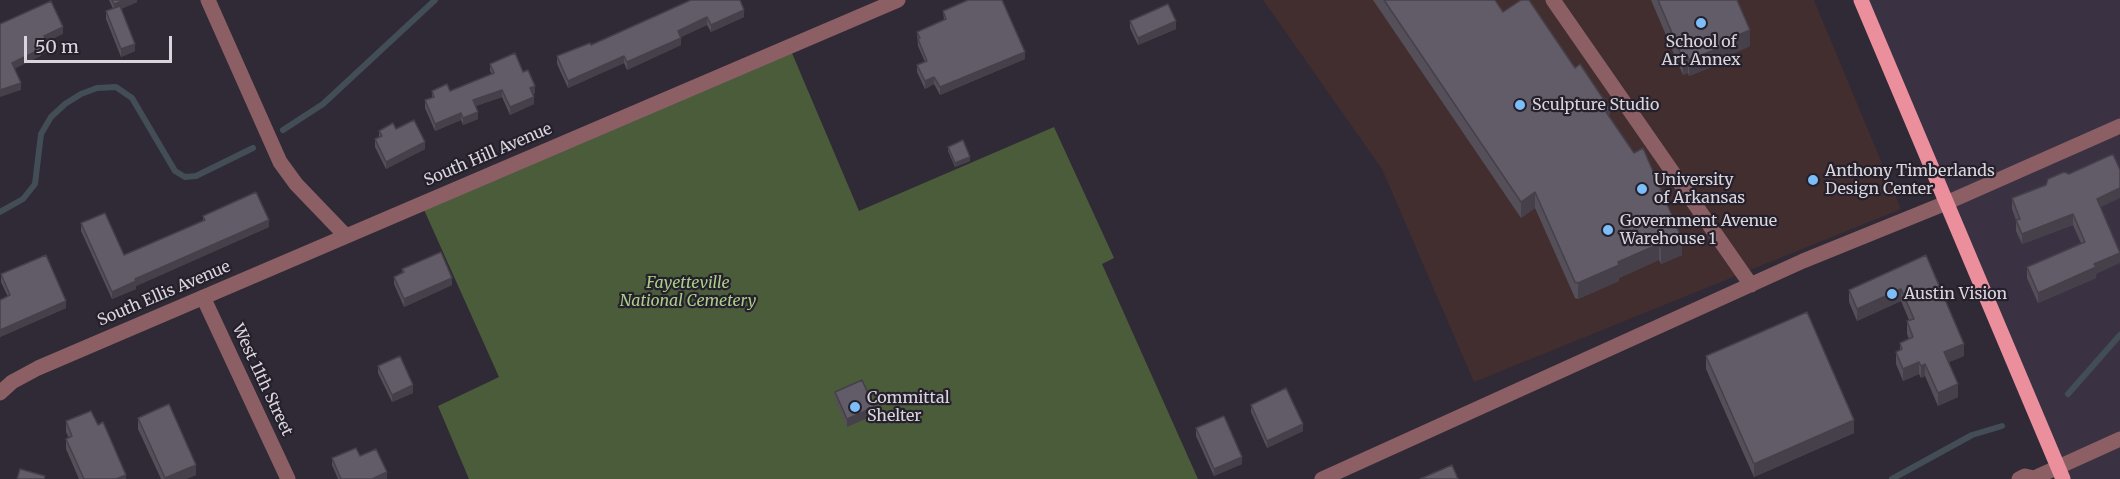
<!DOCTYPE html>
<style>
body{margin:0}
#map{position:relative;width:2120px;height:479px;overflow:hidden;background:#2f2a35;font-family:Merriweather,serif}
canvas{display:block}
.scale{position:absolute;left:24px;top:36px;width:148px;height:27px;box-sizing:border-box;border:3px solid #d8d5dc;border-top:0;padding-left:8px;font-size:18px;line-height:21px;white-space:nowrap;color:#d8d5dc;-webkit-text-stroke:4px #25202b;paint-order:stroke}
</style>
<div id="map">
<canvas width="2120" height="479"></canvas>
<div class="scale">50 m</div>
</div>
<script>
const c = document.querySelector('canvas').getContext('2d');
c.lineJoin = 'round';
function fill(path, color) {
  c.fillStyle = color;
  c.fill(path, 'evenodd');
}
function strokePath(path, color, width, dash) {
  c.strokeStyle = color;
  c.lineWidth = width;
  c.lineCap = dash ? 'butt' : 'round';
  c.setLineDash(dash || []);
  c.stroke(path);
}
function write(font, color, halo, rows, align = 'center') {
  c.font = font + ' Merriweather,serif';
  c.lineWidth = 4.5;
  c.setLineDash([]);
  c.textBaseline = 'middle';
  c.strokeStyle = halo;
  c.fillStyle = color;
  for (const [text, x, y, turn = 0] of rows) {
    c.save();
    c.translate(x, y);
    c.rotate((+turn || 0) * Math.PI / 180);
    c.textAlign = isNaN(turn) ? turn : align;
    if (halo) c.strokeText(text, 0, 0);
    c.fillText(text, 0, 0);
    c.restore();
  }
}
const built = new Path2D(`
 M1861,0H2120V126L2116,128L2120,137V479H2063Z`);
const education = new Path2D(`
 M1263,0H1814L1901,209L1474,382L1382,169Z`);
const green = new Path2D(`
 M789,46L859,211L1054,127L1114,258L1102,264L1198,479H469L438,406L499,377L421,203Z`);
const stream = new Path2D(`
 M283,130L323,104L435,0
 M0,212L23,199L35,184L41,134L51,117L65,104L81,94L97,88L116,87L132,98L175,171L185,177L196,176L253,148
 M2068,394L2120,335
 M1892,479L1972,435L2002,426`);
const minor = new Path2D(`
 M208,0L280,162L296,184L345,235
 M1553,0L1751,285
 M203,297L288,479
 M0,393L12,382L38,368L898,0
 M1322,479L1803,261L1946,203L2120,126
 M2019,479L2025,476L2034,478L2120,439`);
const major = new Path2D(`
 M1861,0L2063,479`);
const wall = new Path2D(`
 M109,0H137V2L121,9L135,51L121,57L106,19V11L113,9Z
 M691,0L744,17L711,32L707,25L681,37V45L627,70L624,63L568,88L557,64V56L591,45Z
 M1373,0H1495L1503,12L1575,68L1610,118L1682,255L1661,264L1659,260L1619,278V281L1578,299L1575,298L1535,208L1521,218Z
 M1651,0H1737L1750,46L1724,58V62L1689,76L1688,73L1683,75Z
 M943,11L1025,59L940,95L934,84L925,89L917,72V65L925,62L918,46L917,32L944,20Z
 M1130,21L1176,29L1138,45L1130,28Z
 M490,64L523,72L535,93L533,94L534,104L510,115L502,97L476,106L478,119L463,125L461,120L435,131L425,108V100L432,98V91H450L492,74L490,71Z
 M396,129L425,149L386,169L375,147V139L379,137V131Z
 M948,147L970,161L955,167L948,151Z
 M2012,198L2101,207L2096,278L2038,303L2027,278V267L2081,243L2073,225L2022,244L2016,231V220L2012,209Z
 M203,216L269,227L136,286V289L112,299L81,231V223L124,255L203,221Z
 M1926,255L1964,356L1949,362L1958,397L1938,406L1925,376L1921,378L1919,374L1903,381L1896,364V352L1900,350V343L1909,339L1907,334V321L1909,320L1901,301L1857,321L1849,302V290Z
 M402,269L452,285L404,307L394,284V277L402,273Z
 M1,274L66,308L0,337V300L8,297L1,282Z
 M1706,356L1854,433L1754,477L1706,369Z
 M378,366L413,393L392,402L378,373Z
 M835,392L874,415L847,427L835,399Z
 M1251,405L1303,431L1267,448L1251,412Z
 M138,418L196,475L186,479H161L138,429Z
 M66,421L98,425L126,479H79L66,449V439L69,438L66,432Z
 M1196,428L1242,464L1214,476L1196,436Z
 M360,456L387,479H338L332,465V458Z`);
const shadedWall = new Path2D(`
 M124,0H137V2L114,12V4Z
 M744,10V17L711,32V25Z
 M707,17V25L678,38V31Z
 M1176,21V29L1138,45V38Z
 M63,27V34L44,43V36Z
 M1750,30V46L1724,58V62L1689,76V60L1722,42Z
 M681,38V45L627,70V62Z
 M135,44V51L121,57V49Z
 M48,45V52L41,55V56L12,70V63Z
 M1025,52V59L940,95V87Z
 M624,56V63L568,88V81Z
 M1688,57V73L1683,75V59Z
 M934,77V84L925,89V81Z
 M21,83V90L0,97V90Z
 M535,86V93L530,95V88Z
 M502,90V97L473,107V100Z
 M534,97V104L510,115V107Z
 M1610,109V126L1606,112Z
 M478,112V119L463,125V118Z
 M461,113V120L435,131V124Z
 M425,142V149L386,169V162Z
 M970,157V161L955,167V163Z
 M2120,188V198L2097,209V199Z
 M1535,192V208L1521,218V202Z
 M2073,214V225L2022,244V234Z
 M269,220V227L136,286V289L112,299V292L135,279Z
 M1682,239V255L1661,264V248Z
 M1659,244V260L1619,278V281L1578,299V283L1618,262Z
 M2120,253V263L2096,274V278L2038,303V293L2094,264Z
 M452,278V285L404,307V299Z
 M1901,289V301L1857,321V309Z
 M66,301V308L0,337V330Z
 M1964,344V356L1944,364V352Z
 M1919,362V374L1903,381V369Z
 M1925,364V376L1921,378V366Z
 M1958,384V397L1938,406V393Z
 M413,385V393L392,402V395Z
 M874,407V415L847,427V419Z
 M1854,420V433L1754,477V464Z
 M1303,424V431L1267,448V441Z
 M1242,457V464L1214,476V469Z
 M196,465V475L186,479H165V478Z
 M387,472V479H372Z
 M126,475V479H116Z`);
const building = new Path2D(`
 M112,0H124L114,4Z
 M691,0H740L744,10L711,25L707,17L678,31L681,38L627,62L624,56L568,81L557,56L590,43L591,45Z
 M968,0H1002L1025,52L940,87L934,77L925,81L917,65L927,61L918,39L920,38L917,32L946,19L943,11Z
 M1384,0H1495L1503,12L1521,0H1529L1575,68L1580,64L1610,109L1606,112L1634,153L1643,148L1682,239L1661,248L1659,244L1618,262L1619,265L1578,283L1575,282L1535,192L1521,202Z
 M1658,0H1737L1750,30L1722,42L1724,46L1689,60L1688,57L1683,59Z
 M51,1L63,27L44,36L48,45L41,48V49L12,63L21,83L0,90V24Z
 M1168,4L1176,21L1138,38L1130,21Z
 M120,6L135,44L121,49L106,11Z
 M515,53L523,72L528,70L535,86L530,88L534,97L510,107L502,90L473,100L478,112L463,118L461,113L435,124L425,100L434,97L432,91L447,84L450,91L494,73L490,64Z
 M414,120L425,142L386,162L375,139L382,136L379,131L393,123L396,129Z
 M963,140L970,157L955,163L948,147Z
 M2113,154L2120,170V188L2097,199L2120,253L2094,264L2096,267L2038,293L2027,267L2085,242L2073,214L2022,234L2016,220L2020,219L2012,198L2046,185L2048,179L2064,172L2069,174Z
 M256,192L269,220L135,279L136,281L112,292L81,223L105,213L124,255L205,220L203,216Z
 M441,252L452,278L404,299L394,277L404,272L402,269Z
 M46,255L66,301L0,330V300L10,295L1,274Z
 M1926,255L1964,344L1944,352L1958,384L1938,393L1925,364L1921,366L1919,362L1903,369L1896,352L1902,349L1900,343L1913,337L1907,321L1914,319L1901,289L1857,309L1849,290Z
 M1807,312L1854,420L1754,464L1706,356Z
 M400,356L413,385L392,395L378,366Z
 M862,380L874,407L847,419L835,392Z
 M1286,388L1303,424L1267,441L1251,405Z
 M169,404L196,465L165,478L138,418Z
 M91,411L98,425L103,422L126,475L116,479H84L66,439L72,436L66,421Z
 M1224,416L1242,457L1214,469L1196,428Z
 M356,448L360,456L376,449L387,472L372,479H341L332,458Z
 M1452,465L1458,479H1420Z
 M20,469L45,476L44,479H17Z`);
const markers = [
 [1701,23,6,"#7bbef9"],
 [1520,105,6,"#7bbef9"],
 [1813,180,6,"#7bbef9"],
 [1642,189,6,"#7bbef9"],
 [1608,230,6,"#7bbef9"],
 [1892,294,6,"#7bbef9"],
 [855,407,6,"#7bbef9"]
];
const poiNames = [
 ["School of",1701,42,"center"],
 ["Art Annex",1701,60,"center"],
 ["Sculpture Studio",1532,105],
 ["Anthony Timberlands",1825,171],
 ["Design Center",1825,189],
 ["University",1654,180],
 ["of Arkansas",1654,198],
 ["Government Avenue",1620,221],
 ["Warehouse 1",1620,239],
 ["Austin Vision",1904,294],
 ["Committal",867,398],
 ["Shelter",867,416]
];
const streetNames = [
 ["South Hill Avenue",488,155,-23],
 ["South Ellis Avenue",164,294,-23],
 ["West 11th Street",262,380,65]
];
const parkNames = [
 ["Fayetteville",688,283],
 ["National Cemetery",688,301]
];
fill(built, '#3a3242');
fill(education, '#422e2f');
fill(green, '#4b5c3a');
strokePath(stream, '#434d55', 6);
strokePath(minor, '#8c5f65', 15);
strokePath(major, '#eb8f9d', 15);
fill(wall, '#544f59');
fill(shadedWall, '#454049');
fill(building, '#625c68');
strokePath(building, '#454049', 1.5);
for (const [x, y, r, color] of markers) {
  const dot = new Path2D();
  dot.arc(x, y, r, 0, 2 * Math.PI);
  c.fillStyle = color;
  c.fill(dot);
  strokePath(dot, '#25202b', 2);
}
write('16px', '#d8d5dc', '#25202b', poiNames, 'left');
write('16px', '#d8d5dc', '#25202b', streetNames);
write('italic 16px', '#abcf88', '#25202b', parkNames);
</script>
